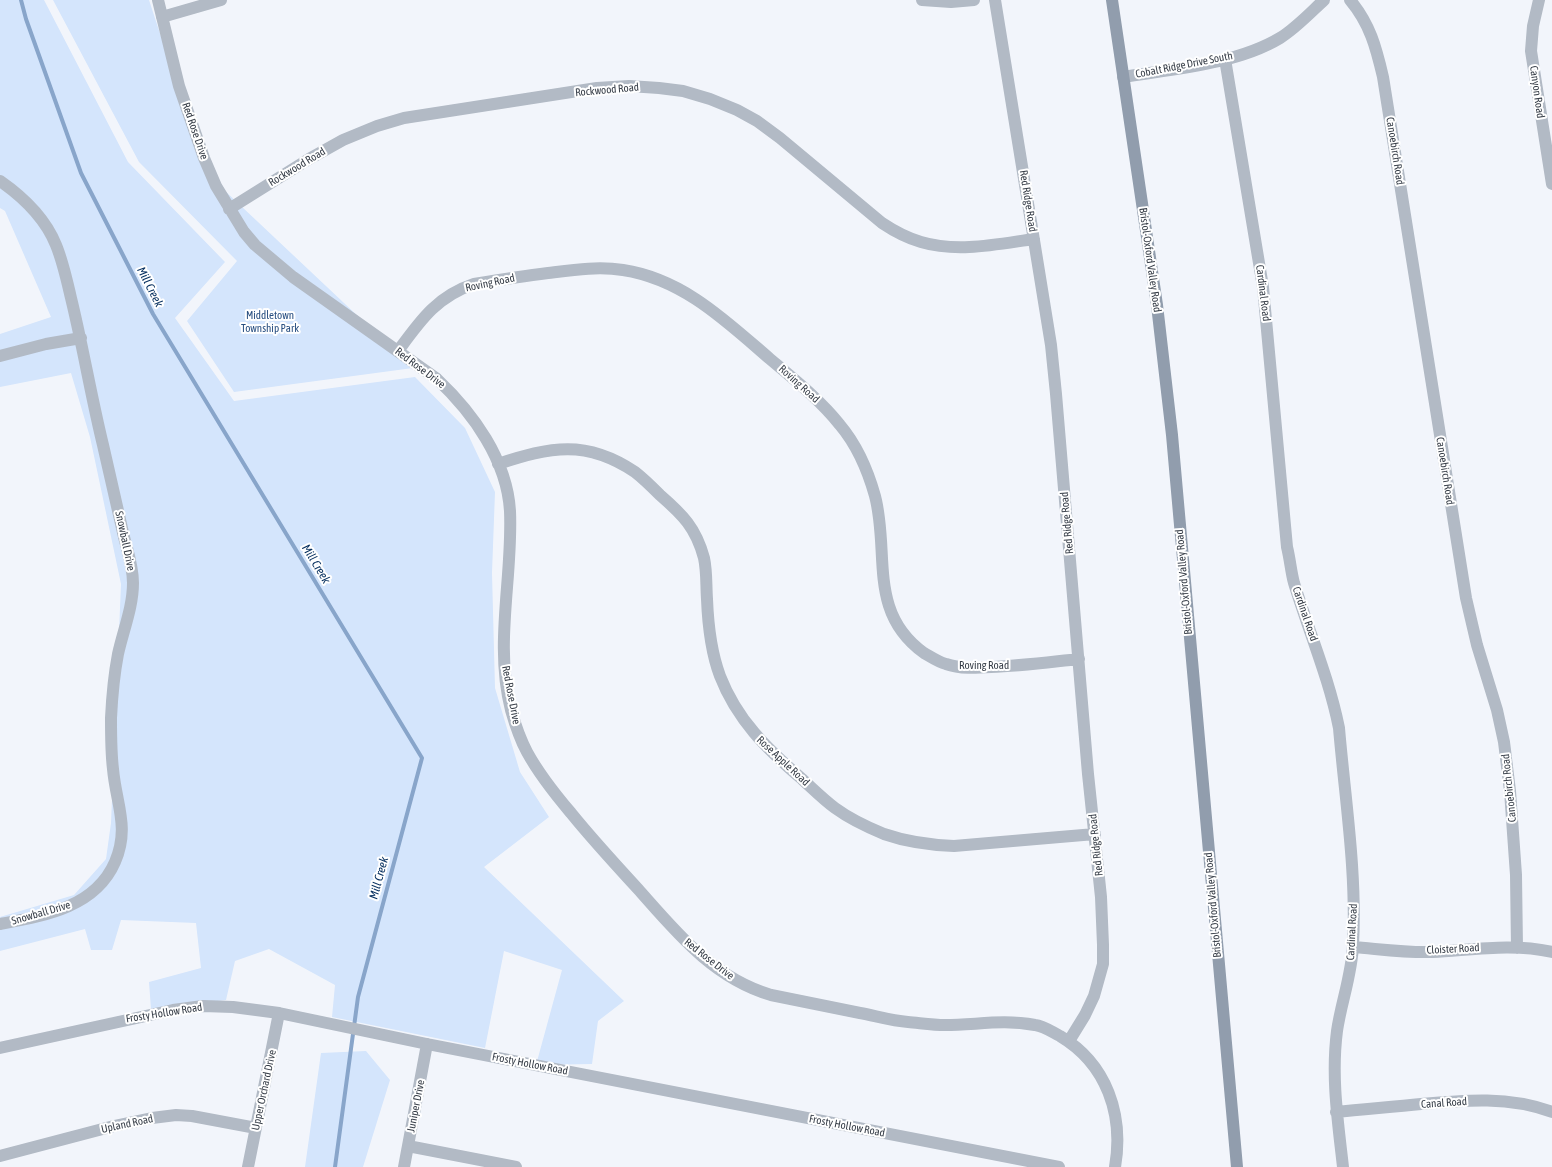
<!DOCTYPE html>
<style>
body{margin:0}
canvas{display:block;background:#f2f5fb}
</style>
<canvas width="1552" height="1167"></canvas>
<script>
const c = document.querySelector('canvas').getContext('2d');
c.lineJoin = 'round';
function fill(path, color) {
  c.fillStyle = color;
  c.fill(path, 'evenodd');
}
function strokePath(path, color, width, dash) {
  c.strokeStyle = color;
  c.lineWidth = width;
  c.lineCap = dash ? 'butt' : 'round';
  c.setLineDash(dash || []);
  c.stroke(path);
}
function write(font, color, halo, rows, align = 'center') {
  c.font = font + ' "Asap Condensed",sans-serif';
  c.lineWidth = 4;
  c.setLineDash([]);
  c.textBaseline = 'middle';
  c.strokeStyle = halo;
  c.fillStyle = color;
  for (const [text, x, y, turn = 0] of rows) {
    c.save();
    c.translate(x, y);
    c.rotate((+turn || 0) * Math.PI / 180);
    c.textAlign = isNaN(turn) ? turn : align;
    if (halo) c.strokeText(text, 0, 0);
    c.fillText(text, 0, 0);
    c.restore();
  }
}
const green = new Path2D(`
 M0,0H44L128,162L225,262L175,318L234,401L415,377L465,428L495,492L492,573L495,688L520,772L549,817L484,867L624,1001L598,1021L592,1064L536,1065L562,970L504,951L485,1048L332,1017L335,985L269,949L235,961L226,1000L151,1009L149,982L201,968L196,923L121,920L112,950H91L85,929L0,951V917L74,895L106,859L111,823L121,584L90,437L71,373L0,387V334L51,317L5,211L0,208Z
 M53,0H149L206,173L413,368L234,392L187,321L237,261L139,162Z
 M366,1051L390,1080L363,1167H305L321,1053Z`);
const stream = new Path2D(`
 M21,0L26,19L81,173L153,314L422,758L358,997L335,1167`);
const street = new Path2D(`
 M158,0L179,86L204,158L216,186L244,232L255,245L293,277L437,379C473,413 507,460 510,511C513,577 494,644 511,710C515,724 520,739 527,752C539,774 554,793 571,813C592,839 615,864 638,889C677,933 713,978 771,995C801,1001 831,1007 860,1013C876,1016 892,1021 908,1022C920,1023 933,1025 945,1025C976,1025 1003,1019 1035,1025C1044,1026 1052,1032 1060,1036C1107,1064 1124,1115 1115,1167
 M922,0L951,2L974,0
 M995,0L1051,345L1056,394L1088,774L1101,897L1103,945V964L1094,996L1085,1015L1069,1041
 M1350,0C1370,24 1376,47 1383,77L1466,598L1477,645L1497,710L1504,742L1510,791L1516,875L1517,948
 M1539,0L1533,26L1531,51L1552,184
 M162,17L221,0
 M1225,59L1263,287L1287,547C1290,559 1291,572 1294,583C1309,632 1329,678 1339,728C1345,799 1357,873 1353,945C1352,974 1341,1003 1337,1031C1331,1077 1338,1122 1343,1167
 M1123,77C1173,69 1237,64 1280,38C1296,28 1310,13 1324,0
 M0,181C23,197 45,218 56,245C63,262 67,281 71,298C83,347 91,396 103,445C110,475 117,506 124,537C128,552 133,567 133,583C133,607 123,631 118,654C114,675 112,697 111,718C111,735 111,753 113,769C116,804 130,827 115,862C95,908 43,916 0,924
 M229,209L309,159L343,140L377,126L404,118L597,88L629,86L659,88L683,91L710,99L737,110L757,121L780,138L882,223C894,231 907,238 921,242C958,253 998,244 1034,239
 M398,351C420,321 437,296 474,284C498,280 523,276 548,273C572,270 598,266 623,270C683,279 726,321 770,359C795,380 820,400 840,425C856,444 868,471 875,496C890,553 867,612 924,653C931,657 938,662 946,664C960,669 976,668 991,667C1021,666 1050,662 1079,659
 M0,356L46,344L81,338
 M498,464C550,447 586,439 635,472C644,479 652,487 660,495C683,515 696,528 704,558C707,572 706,585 707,599C708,625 711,652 720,676C737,720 767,749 802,779C813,789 824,800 835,808C850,819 867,827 884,834C907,842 930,845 954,846L1095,834
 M1353,947C1379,949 1406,953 1433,952C1472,950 1513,943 1552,952
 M0,1048L173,1010L203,1006L233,1007L279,1013L427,1044L1059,1167
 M1336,1112C1364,1109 1393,1107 1421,1104C1465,1100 1510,1096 1552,1112
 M408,1146L516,1167
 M0,1156L114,1126L152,1118L176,1115L192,1116L256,1128
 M248,1167L279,1013
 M404,1167L427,1044`);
const secondary = new Path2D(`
 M1112,0L1157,305L1172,435L1237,1167`);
const streetNames = [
 ["Cobalt Ridge Drive South",1184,65,-11],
 ["Rockwood Road",607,90,-5],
 ["Canyon Road",1537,92,82],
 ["Red Rose Drive",195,131,71],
 ["Canoebirch Road",1395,151,81],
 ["Rockwood Road",297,167,-31],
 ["Red Ridge Road",1028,201,81],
 ["Bristol-Oxford Valley Road",1150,260,82],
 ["Roving Road",490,283,-12],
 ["Cardinal Road",1263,293,83],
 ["Red Rose Drive",420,368,37],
 ["Roving Road",799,384,42],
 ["Canoebirch Road",1445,471,81],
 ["Red Ridge Road",1067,523,-95],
 ["Snowball Drive",125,541,78],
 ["Bristol-Oxford Valley Road",1184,582,-95],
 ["Cardinal Road",1305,614,71],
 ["Roving Road",984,666],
 ["Red Rose Drive",511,695,79],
 ["Rose Apple Road",783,761,43],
 ["Canoebirch Road",1509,788,-96],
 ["Red Ridge Road",1096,845,-96],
 ["Bristol-Oxford Valley Road",1213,905,-95],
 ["Snowball Drive",41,913,-16],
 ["Cardinal Road",1352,932,-87],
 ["Cloister Road",1453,949,-3],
 ["Red Rose Drive",709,959,38],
 ["Frosty Hollow Road",164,1013,-9],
 ["Frosty Hollow Road",530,1064,11],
 ["Upper Orchard Drive",264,1090,-78],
 ["Canal Road",1444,1103,-4],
 ["Juniper Drive",416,1106,-79],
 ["Upland Road",127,1124,-12],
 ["Frosty Hollow Road",847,1126,11]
];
const parkNames = [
 ["Middletown",270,316],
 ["Township Park",270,329]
];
const waterNames = [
 ["Mill Creek",150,287,63],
 ["Mill Creek",316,564,59],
 ["Mill Creek",379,878,-75]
];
fill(green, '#d4e5fc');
strokePath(stream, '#88a5ca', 4);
strokePath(street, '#b2bac5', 12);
strokePath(secondary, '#919dad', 12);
write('11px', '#363d47', '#fff', streetNames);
write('11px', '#274e80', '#fff', parkNames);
write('italic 12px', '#083160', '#fff', waterNames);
</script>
